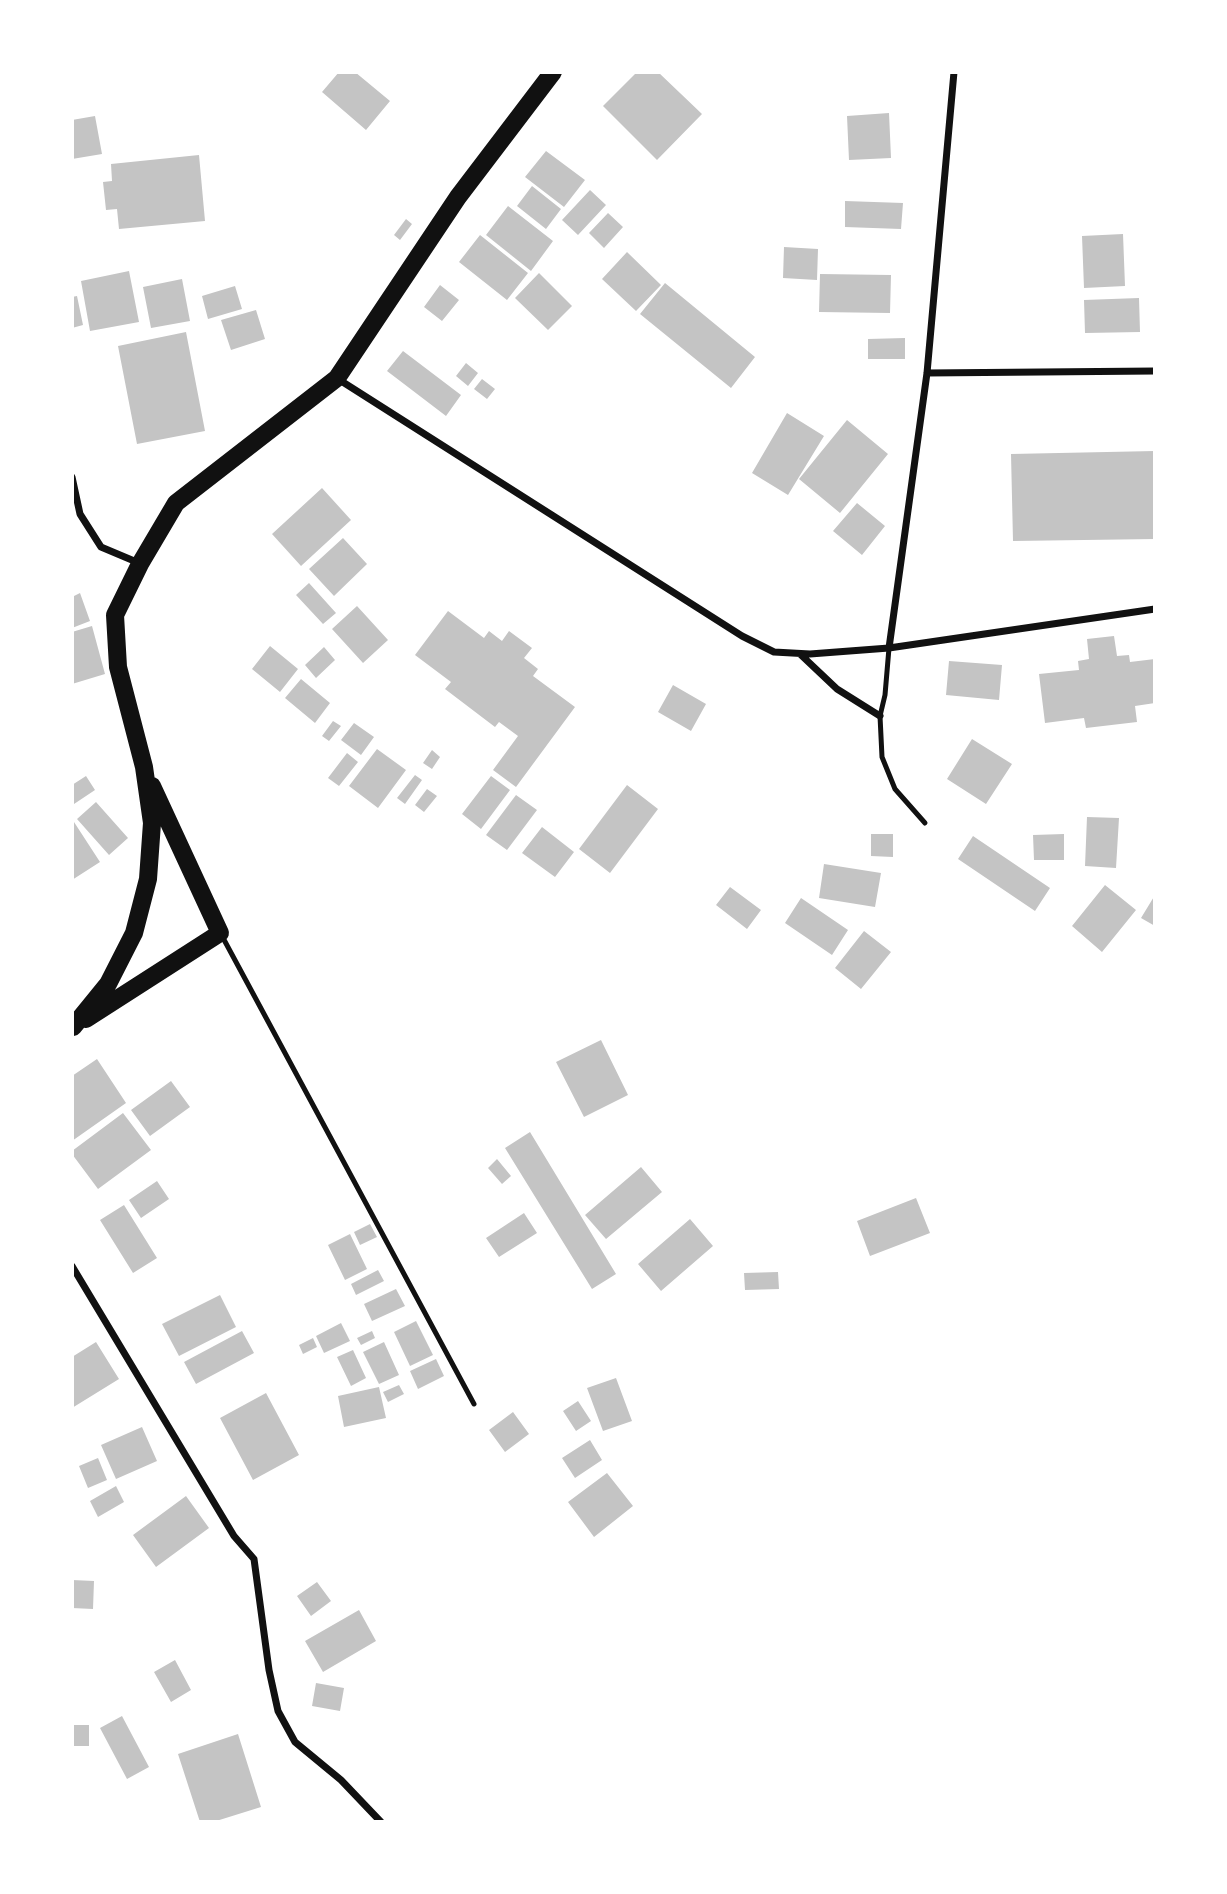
<!DOCTYPE html>
<style>
body{margin:0}
#map{position:relative;width:1227px;height:1894px;overflow:hidden;background:#fff;font-family:Arial,sans-serif}
canvas{display:block}
.frame{position:absolute;inset:0;border:74px solid #fff;pointer-events:none}
</style>
<div id="map">
<canvas width="1227" height="1894"></canvas>
<div class="frame"></div>
</div>
<script>
const c = document.querySelector('canvas').getContext('2d');
c.lineJoin = 'round';
function fill(path, color) {
  c.fillStyle = color;
  c.fill(path, 'evenodd');
}
function strokePath(path, color, width, dash) {
  c.strokeStyle = color;
  c.lineWidth = width;
  c.lineCap = dash ? 'butt' : 'round';
  c.setLineDash(dash || []);
  c.stroke(path);
}
const building = new Path2D(`
 M339,72H355L390,101L366,130L322,92Z
 M637,72H658L702,114L657,160L603,106Z
 M889,113L891,158L849,160L847,116Z
 M95,116L102,154L72,159V120Z
 M546,151L585,180L564,207L525,177Z
 M199,155L205,221L119,229L117,209L106,210L103,182L112,181L111,164Z
 M532,186L561,209L546,229L517,206Z
 M590,190L606,205L578,235L562,220Z
 M845,201L903,203L901,229L845,227Z
 M508,206L553,241L531,271L486,235Z
 M608,213L623,227L604,248L589,233Z
 M406,219L412,224L400,240L394,235Z
 M1123,234L1125,286L1084,288L1082,236Z
 M480,235L528,273L507,300L459,262Z
 M784,247L818,249L817,280L783,278Z
 M627,252L661,285L636,311L602,279Z
 M129,271L139,322L90,331L81,281Z
 M539,273L572,306L548,330L515,298Z
 M820,274L891,275L890,313L819,312Z
 M182,279L190,321L151,328L143,287Z
 M665,283L755,357L731,388L640,314Z
 M440,285L459,300L442,321L424,307Z
 M235,286L242,309L208,319L202,296Z
 M77,296L83,325L72,328V297Z
 M1139,298L1140,332L1085,333L1084,300Z
 M256,310L265,339L231,350L221,320Z
 M186,332L205,431L137,444L118,346Z
 M905,338V359H868V339Z
 M403,351L461,395L446,416L387,371Z
 M466,363L478,373L468,386L456,376Z
 M482,379L495,389L487,399L474,389Z
 M787,413L824,436L788,495L752,473Z
 M847,420L888,454L840,513L799,479Z
 M1155,451V539L1013,541L1011,454Z
 M322,488L351,520L301,566L272,534Z
 M857,503L885,526L862,555L833,531Z
 M343,538L367,564L334,596L309,569Z
 M309,583L336,613L323,624L296,595Z
 M80,593L90,621L72,628V597Z
 M357,606L388,640L363,663L332,629Z
 M448,611L484,638L489,631L502,641L509,631L532,648L524,658L538,669L533,676L575,707L516,787L493,770L518,736L499,722L495,727L445,689L451,682L415,655Z
 M92,626L105,674L72,684V632Z
 M1114,636L1117,656L1129,655L1130,662L1155,659V703L1135,706L1137,722L1086,728L1084,718L1045,723L1039,674L1079,670L1078,661L1089,659L1087,639Z
 M270,646L298,669L280,692L252,669Z
 M324,647L335,660L316,678L305,665Z
 M949,661L1002,665L999,700L946,695Z
 M301,679L330,703L315,723L285,698Z
 M673,685L706,704L691,731L658,712Z
 M333,721L341,726L329,741L322,736Z
 M354,723L374,737L361,755L341,740Z
 M972,739L1012,764L986,804L947,779Z
 M377,749L406,770L378,808L349,786Z
 M432,750L440,757L432,769L423,763Z
 M347,753L358,762L339,786L328,778Z
 M415,775L422,780L405,804L397,798Z
 M86,776L95,790L74,804L72,801V785Z
 M491,776L510,790L481,829L462,814Z
 M627,785L658,809L610,873L579,849Z
 M427,789L437,796L424,812L415,805Z
 M516,795L537,810L507,850L486,835Z
 M96,802L128,838L109,855L77,819Z
 M1087,817L1119,818L1116,868L1085,866Z
 M74,822L100,862L72,880V823Z
 M542,827L574,852L555,877L522,853Z
 M871,834H893V857L871,856Z
 M1064,834V860H1034L1033,835Z
 M973,836L1050,888L1035,911L958,859Z
 M824,864L881,873L875,907L819,898Z
 M1105,885L1136,910L1102,952L1072,926Z
 M730,887L761,910L747,929L716,905Z
 M1155,895V926L1141,918Z
 M801,898L848,930L832,955L785,923Z
 M864,931L891,952L861,989L835,968Z
 M601,1040L628,1095L584,1117L556,1062Z
 M97,1059L126,1103L72,1141V1076Z
 M171,1081L190,1107L150,1136L131,1110Z
 M123,1113L151,1150L98,1189L72,1154V1151Z
 M530,1132L616,1274L592,1289L505,1148Z
 M497,1159L511,1176L502,1184L488,1168Z
 M641,1167L662,1192L606,1239L585,1215Z
 M157,1181L169,1199L141,1218L129,1200Z
 M916,1198L930,1233L870,1256L857,1221Z
 M124,1205L157,1258L133,1273L100,1220Z
 M524,1213L537,1233L499,1257L486,1238Z
 M690,1219L713,1246L661,1291L638,1264Z
 M370,1224L377,1237L360,1245L354,1232Z
 M350,1234L367,1269L345,1280L328,1245Z
 M378,1270L384,1281L356,1295L351,1284Z
 M778,1272L779,1289L745,1290L744,1273Z
 M396,1289L405,1306L372,1321L364,1304Z
 M220,1295L236,1327L179,1356L162,1324Z
 M416,1321L433,1355L410,1366L394,1332Z
 M341,1323L350,1341L324,1353L316,1336Z
 M242,1331L254,1353L196,1384L184,1362Z
 M372,1331L375,1338L361,1345L357,1338Z
 M313,1338L317,1347L303,1354L299,1345Z
 M96,1342L119,1379L72,1408V1357Z
 M384,1342L399,1375L379,1384L363,1352Z
 M353,1350L366,1378L351,1386L337,1357Z
 M436,1359L444,1376L418,1389L410,1371Z
 M616,1378L632,1421L603,1431L587,1388Z
 M399,1385L404,1394L388,1402L383,1392Z
 M379,1387L386,1418L344,1427L338,1396Z
 M266,1393L299,1455L253,1480L220,1418Z
 M578,1401L591,1421L576,1431L563,1411Z
 M513,1412L529,1434L505,1452L489,1430Z
 M142,1427L157,1461L116,1479L101,1445Z
 M590,1440L602,1460L575,1478L562,1458Z
 M98,1458L107,1480L88,1488L79,1466Z
 M607,1473L633,1506L594,1537L568,1502Z
 M116,1486L124,1502L98,1517L90,1501Z
 M186,1496L209,1528L156,1567L133,1535Z
 M72,1580L94,1581L93,1609L72,1608Z
 M317,1582L331,1601L311,1616L297,1596Z
 M359,1610L376,1641L323,1672L305,1641Z
 M175,1660L191,1690L171,1702L154,1672Z
 M316,1683L344,1688L340,1711L312,1706Z
 M122,1716L149,1767L127,1779L100,1728Z
 M72,1725H89V1746H72Z
 M238,1734L261,1807L213,1822H200L178,1754Z`);
const service = new Path2D(`
 M889,648L885,695L880,716L882,757L895,789L925,823
 M222,936L474,1404`);
const minor = new Path2D(`
 M927,373L1155,371
 M338,379L742,636L774,652L810,654L889,648L1155,609
 M72,477L80,514L101,547L139,563
 M889,648L927,373L954,72
 M800,654L837,689L880,716
 M72,1266L234,1536L254,1559L269,1670L278,1711L295,1742L341,1780L381,1822`);
const primary = new Path2D(`
 M86,1019L220,933L152,786
 M73,1027L108,984L134,933L148,879L152,823L144,767L118,667L115,615L140,564L176,503L337,378L458,197L553,72`);
fill(building, '#c4c4c4');
strokePath(service, '#111', 5);
strokePath(minor, '#111', 7);
strokePath(primary, '#111', 18);
</script>
